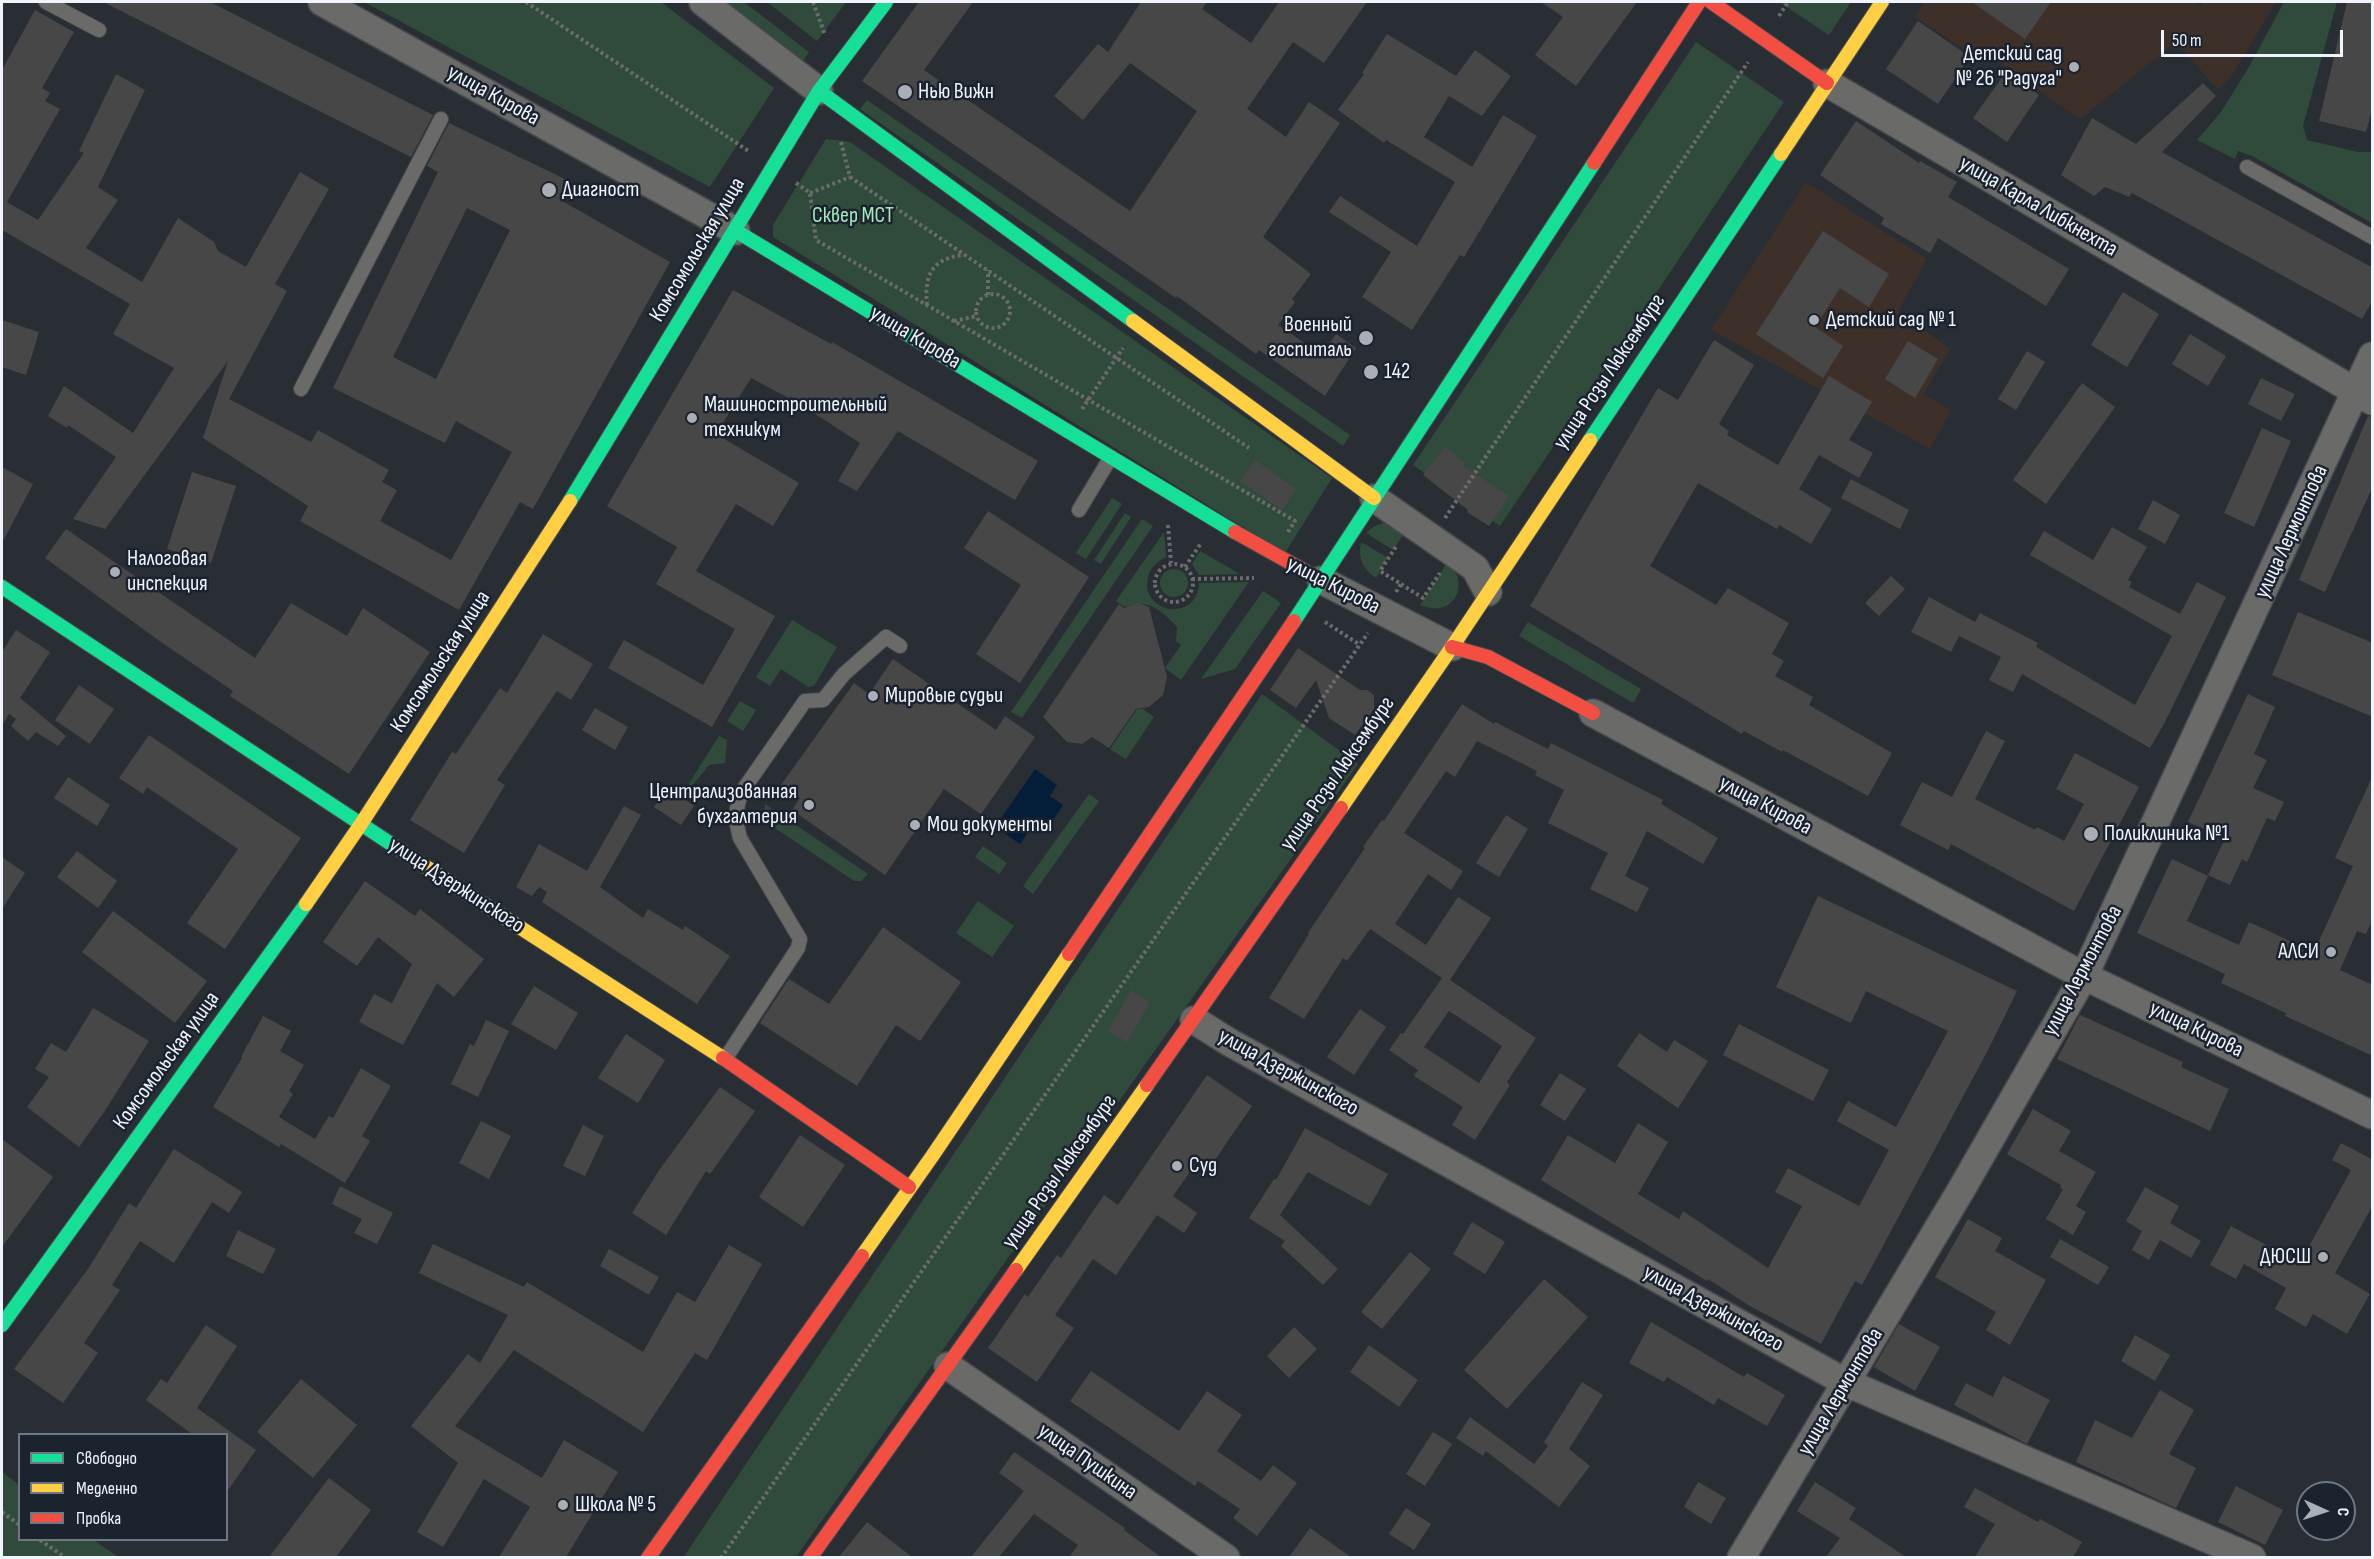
<!DOCTYPE html>
<meta charset="utf-8">
<style>
body{margin:0}
#map{position:relative;width:2374px;height:1559px;overflow:hidden;background:#292e34;font-family:"Sofia Sans Condensed",sans-serif}
canvas{display:block}
.frame{position:absolute;inset:0;border:3px solid #f0f5fd;pointer-events:none}
.legend{position:absolute;left:18px;top:1433px;width:210px;height:108px;box-sizing:border-box;background:#1b232e;border:2px solid #707781;margin:0;padding:8px 10px;list-style:none;font-size:18px;color:#f0f5fd}
.legend li{display:flex;align-items:center;gap:12px;height:30px}
.legend b{width:30px;border:2px solid #707781}
.north{position:absolute;left:2296px;top:1481px;width:60px;height:60px;box-sizing:border-box;background:#1b232e;border:2px solid #707781;border-radius:50%;rotate:93deg;font-size:16px;font-weight:700;line-height:24px;text-align:center;color:#f0f5fd}
.north::after{content:'';display:block;margin:auto;width:21px;height:27px;background:#aaafb7;clip-path:polygon(50% 0,100% 100%,50% 72%,0 100%)}
.scale{position:absolute;left:2161px;top:30px;width:182px;height:27px;box-sizing:border-box;border:3px solid #f0f5fd;border-top:0;padding-left:8px;font-size:18px;line-height:21px;white-space:nowrap;color:#f0f5fd;-webkit-text-stroke:4px #1b232e;paint-order:stroke}
</style>
<div id="map">
<canvas width="2374" height="1559"></canvas>
<div class="frame"></div>
<ul class="legend">
<li><b style="height:8px;background:#16e098"></b>Свободно</li>
<li><b style="height:8px;background:#ffcf43"></b>Медленно</li>
<li><b style="height:8px;background:#f24e42"></b>Пробка</li>
</ul>
<div class="north">С</div>
<div class="scale">50 m</div>
</div>
<script>
const c = document.querySelector('canvas').getContext('2d');
c.lineJoin = 'round';
function fill(path, color) {
  c.fillStyle = color;
  c.fill(path, 'evenodd');
}
function strokePath(path, color, width, dash) {
  c.strokeStyle = color;
  c.lineWidth = width;
  c.lineCap = dash ? 'butt' : 'round';
  c.setLineDash(dash || []);
  c.stroke(path);
}
function write(font, color, halo, rows, align = 'center') {
  c.font = font + ' "Sofia Sans Condensed",sans-serif';
  c.lineWidth = 5;
  c.setLineDash([]);
  c.textBaseline = 'middle';
  c.strokeStyle = halo;
  c.fillStyle = color;
  for (const [text, x, y, turn = 0] of rows) {
    c.save();
    c.translate(x, y);
    c.rotate((+turn || 0) * Math.PI / 180);
    c.textAlign = isNaN(turn) ? turn : align;
    if (halo) c.strokeText(text, 0, 0);
    c.fillText(text, 0, 0);
    c.restore();
  }
}
const education = new Path2D(`
 M1925,2H2195L2200,6L2203,2H2276L2233,74L2218,90L2176,42L2080,119L1984,53L1981,60L1915,17Z
 M1806,182L1927,259L1898,311L1950,349L1923,394L1951,410L1930,449L1711,330Z`);
const green = new Path2D(`
 M364,2H661L774,88L710,187Z
 M726,2H744L809,52L803,61Z
 M767,2H846L817,41Z
 M1779,2H1851L1829,35Z
 M2284,2H2337L2303,126L2307,140L2358,152H2372V223L2252,156L2238,151L2235,159L2197,140L2221,112L2249,67Z
 M1696,42L1784,102L1500,526L1413,465Z
 M867,100L1350,435L1343,446L860,109Z
 M826,139L850,142L1332,478L1285,553L773,237V225Z
 M1112,498L1122,504L1086,559L1076,553Z
 M1125,513L1131,517L1101,564L1094,560Z
 M1142,519L1153,526L1022,718L1011,712Z
 M1383,523L1392,525L1404,534L1393,550L1366,533L1373,527Z
 M1164,532L1166,557C1157,561 1150,568 1148,577C1139,613 1197,624 1199,583L1249,582L1181,680L1165,668L1181,645L1176,641L1177,627C1161,610 1149,598 1125,607L1116,601Z
 M1361,542L1388,558L1376,578C1362,568 1358,559 1361,542Z
 M1200,551L1240,574L1199,575L1192,564Z
 M1448,561C1472,587 1452,619 1420,605Z
 M1160 583a14 14 0 1 1 28 0a14 14 0 1 1-28 0Z
 M1263,591L1281,603L1235,669L1201,679Z
 M792,620L837,647L814,686L808,687L781,669L770,686L756,677Z
 M1528,622L1641,689L1634,702H1631L1519,636Z
 M1262,694L1358,764L796,1557L683,1558Z
 M740,701L756,710L743,731L727,721Z
 M1137,709H1143L1154,717L1126,759L1110,749Z
 M719,736L727,740L725,763L709,765L691,787L688,785Z
 M1089,794L1099,801L1033,894L1023,886Z
 M765,804L868,874L861,881H854L766,822L764,815Z
 M983,846L1007,863L999,874L975,857Z
 M978,901L1014,926L992,957L956,933Z
 M2,1472L19,1485L20,1540H94L118,1557H2Z`);
const water = new Path2D(`
 M1035,769L1057,785L1050,796L1063,805L1050,825L1038,818L1020,844L995,827Z`);
const building = new Path2D(`
 M103,2H210L433,115L411,157Z
 M919,2H973L924,70L1130,211L1197,111L1130,63L1083,120L1054,96L1098,44L1108,52L1141,2H1207L1202,9L1251,43L1279,2H1367L1324,63L1293,42L1247,109L1286,137L1309,102L1340,123L1263,237L1311,274L1292,299L1295,302L1278,325L1322,355L1336,334L1356,348L1325,396L1259,350L1256,354L1177,296L1176,298L1105,249L862,81Z
 M1541,2H1637L1576,86L1535,55L1563,17Z
 M1972,2H2051L2025,39Z
 M2347,2H2373V106L2366,132L2319,121Z
 M35,10L74,32L42,88L50,93L45,101L60,109L7,202L38,220L84,153L79,151L116,74L145,90L98,187L118,200L86,248L142,282L178,218L214,242L218,251L246,267L300,172L329,189L275,284L287,291L229,399L311,442L318,430L389,470L382,482L397,490L380,521L451,560L512,452L456,421L445,443L333,388L438,172L427,166L449,123L571,182L562,201L670,262L533,509L520,502L459,610L300,521L308,506L203,438L228,361L105,529L73,519L116,457L68,425L67,428L48,416L64,386L133,433L174,368L113,334L130,304L2,230V70ZM467,208L510,230L436,379L393,357Z
 M1918,21L1970,57L1938,104L1886,69Z
 M1387,34L1456,76L1475,50L1511,76L1482,116L1449,96L1424,137L1472,167L1503,115L1537,136L1464,257L1460,255L1412,330L1362,297L1391,252L1329,212L1340,196L1417,246L1455,182L1386,140L1384,143L1338,110L1364,74L1362,73Z
 M2006,72L2039,95L2007,142L1973,118Z
 M2203,83L2216,96L2162,152L2373,268V300L2362,319L2132,193L2129,197L2105,187L2094,196L2061,175L2092,118L2136,144Z
 M1856,121L1919,163L1920,161L1957,182L1948,197L2069,269L2046,306L1938,238L1930,253L1881,224L1884,218L1820,175Z
 M1823,231L1889,274L1869,307L1840,288L1815,327L1843,346L1823,378L1756,334Z
 M733,290L831,344L832,342L1038,461L1015,500L898,431L857,491L838,481L860,443L800,404L751,378L716,434L799,483L773,526L736,504L696,571L775,616L712,727L608,668L624,640L703,685L735,629L656,584L677,547L607,506Z
 M2123,292L2159,314L2127,367L2091,345Z
 M2,320L39,332L26,375L2,367Z
 M2190,334L2226,356L2208,386L2172,364Z
 M1714,340L1754,365L1719,424L1729,431L1727,435L1778,465L1829,376L1872,402L1849,440L1873,453L1859,478L1819,455L1799,489L1832,509L1811,544L1779,525L1777,529L1698,483L1650,566L1716,605L1728,588L1789,623L1772,654L1784,661L1775,676L1813,697L1809,705L1892,753L1868,796L1783,750L1782,752L1744,731L1742,734L1530,606L1658,388L1678,400Z
 M1908,341L1938,359L1915,398L1885,379Z
 M2027,351L2045,362L2016,410L1998,399Z
 M2261,378L2295,394L2281,421L2248,404Z
 M2082,383L2115,407L2046,504L2013,480Z
 M2368,416L2373,417V486L2325,592L2299,580Z
 M2262,428L2291,441L2254,527L2224,513Z
 M1445,447L1465,463L1463,466L1509,496L1489,526L1467,512L1468,510L1423,475Z
 M1255,460L1296,489L1282,510L1240,481Z
 M2,467L33,484L2,543Z
 M192,472L236,486L211,563L167,549Z
 M1851,479L1909,510L1900,529L1841,498Z
 M2153,500L2180,515L2165,544L2138,529Z
 M988,511L1089,577L1020,683L976,654L1021,585L964,548Z
 M2112,527L2147,547L2128,580L2132,582L2129,587L2180,614L2197,582L2226,597L2165,722L2150,748L2022,674L2013,692L1989,680L2001,657L1959,636L1951,652L1911,632L1929,597L1975,622L1980,613L2038,643L2036,647L2135,705L2172,636L2030,555L2044,531L2093,560Z
 M66,529L255,658L291,603L347,636L363,608L430,652L349,774L230,696L233,691L161,642L45,558Z
 M1891,576L1905,589L1879,616L1865,603Z
 M1138,603L1149,607L1167,677L1163,695L1149,707L1136,709L1109,748L1092,737L1082,744L1067,742L1043,717L1119,604L1124,608Z
 M2298,612L2373,643V717L2272,675Z
 M16,630L50,652L20,698L66,736L58,746L36,732L28,741L11,726L16,719L9,714L2,725V652Z
 M543,634L593,664L571,700L557,691L497,780L505,785L464,853L410,820L452,752L456,754L500,688L507,693Z
 M1298,648L1360,690H1367L1374,695V709L1355,735L1329,718L1316,680L1296,708L1270,690Z
 M893,659L996,730L1005,716L1035,737L981,814L944,789L885,875L792,810L800,798L781,785L854,683L869,694Z
 M79,685L114,709L90,744L55,720Z
 M2248,694L2275,707L2254,754L2267,760L2253,788L2284,802L2275,821L2267,818L2247,862L2242,859L2230,885L2208,875L2225,838L2188,822Z
 M1462,704L1494,724L1495,722L1548,749L1551,743L1663,800L1661,804L1718,838L1703,864L1647,831L1625,876L1649,888L1637,912L1590,889L1608,853L1548,823L1564,790L1535,775L1537,771L1477,741L1455,777L1446,771L1404,833L1463,871L1451,890L1428,874L1395,924L1426,945L1458,897L1491,918L1450,980L1536,1038L1507,1082L1510,1085L1475,1140L1452,1125L1463,1107L1414,1076L1418,1070L1389,1050L1401,1033L1403,1034L1442,978L1370,929L1347,961L1343,958L1304,1019L1269,998L1309,934L1308,933L1365,848L1363,847L1382,820L1384,821ZM1449,1011L1502,1046L1479,1083L1424,1047Z
 M595,708L628,727L615,750L582,730Z
 M1986,731L2005,741L1975,799L2035,830L2037,827L2064,841L2084,804L2056,789L2075,753L2139,787L2074,911L1951,844L1948,850L1900,825L1922,782L1952,797Z
 M149,735L301,838L225,949L187,923L238,849L147,787L143,794L119,778Z
 M2373,775V919L2366,934L2357,931L2340,970L2373,985V1056L2285,1016L2286,1013L2221,983L2225,974L2137,933L2172,859L2208,876L2187,921L2239,945L2249,922L2314,952L2353,866L2335,858Z
 M68,777L110,805L97,826L54,798Z
 M668,787L694,806L681,825L654,807Z
 M624,806L641,815L600,887L643,918L648,909L683,930L685,926L730,956L697,1004L542,902L547,892L539,887L532,896L516,887L539,844L587,871Z
 M1506,815L1528,829L1499,877L1476,863Z
 M77,851L117,881L98,908L57,877Z
 M2,857L25,873L2,909Z
 M365,881L415,916L420,909L484,959L454,997L437,983L403,1045L359,1022L374,994L392,1003L412,964L378,937L357,966L323,942Z
 M1818,896L2017,991L1988,1050L1862,1285L1855,1281L1821,1344L1750,1306L1708,1279L1707,1281L1541,1180L1568,1135L1615,1163L1638,1123L1668,1142L1638,1194L1679,1219L1683,1211L1768,1268L1802,1206L1775,1192L1788,1168L1859,1206L1889,1150L1837,1121L1848,1101L1896,1127L1948,1031L1866,991L1851,1023L1776,987Z
 M113,911L207,981L175,1023L82,952Z
 M883,927L961,982L920,1041L896,1025L857,1086L760,1023L789,979L829,1004Z
 M534,986L578,1013L556,1050L511,1024Z
 M1131,990L1150,1002L1127,1042L1108,1031Z
 M93,1008L149,1041L104,1112L79,1147L27,1107L49,1077L35,1069L51,1043L66,1052Z
 M1360,1009L1386,1027L1354,1075L1327,1057Z
 M2080,1015L2183,1062L2181,1067L2229,1089L2210,1131L2057,1059Z
 M263,1016L291,1031L280,1051L304,1065L289,1091L293,1094L279,1117L315,1139L329,1116L333,1118L361,1068L391,1086L362,1136L370,1141L345,1183L281,1144L279,1147L213,1107L242,1058L241,1057Z
 M486,1020L509,1031L478,1097L451,1084L470,1044L474,1046Z
 M1739,1024L1829,1070L1813,1101L1723,1055Z
 M1639,1033L1667,1052L1674,1040L1708,1061L1678,1108L1617,1066Z
 M626,1034L665,1060L638,1103L598,1078Z
 M1560,1073L1586,1089L1565,1121L1540,1105Z
 M1207,1075L1252,1106L1210,1167L1199,1159L1173,1196L1197,1213L1184,1233L1157,1215L1116,1275L1093,1259L1055,1315L1074,1328L1037,1382L988,1348L1025,1294L1028,1297L1057,1255L1061,1258L1104,1195L1118,1205Z
 M720,1087L755,1111L710,1174L706,1171L666,1235L632,1213L660,1169Z
 M2033,1109L2071,1131L2059,1151L2096,1172L2076,1206L2086,1212L2073,1235L2046,1219L2063,1189L2060,1188L2061,1185L2007,1154Z
 M481,1121L511,1136L489,1179L459,1163Z
 M583,1125L604,1136L585,1176L563,1166Z
 M1305,1128L1388,1174L1370,1206L1308,1172L1280,1215L1338,1269L1323,1285L1281,1246L1285,1241L1249,1218L1274,1179L1276,1180Z
 M800,1135L845,1165L803,1227L759,1197Z
 M2,1139L53,1177L2,1247Z
 M2341,1143L2373,1160V1205L2335,1273L2370,1294L2347,1334L2313,1314L2306,1327L2275,1309L2286,1288L2244,1264L2236,1279L2210,1265L2231,1226L2270,1247L2271,1245L2301,1261L2351,1170L2332,1160Z
 M174,1149L242,1192L229,1213L212,1202L174,1263L140,1241L112,1285L120,1290L84,1343L98,1353L63,1403L14,1369L88,1269L129,1203L136,1208Z
 M340,1186L393,1213L377,1244L354,1233L362,1219L332,1204Z
 M2145,1187L2179,1206L2170,1223L2201,1241L2191,1258L2160,1240L2149,1260L2132,1250L2142,1231L2126,1221Z
 M1968,1219L2002,1238L1995,1251L2046,1280L2010,1345L1986,1330L1996,1312L1935,1277Z
 M1472,1222L1505,1242L1485,1274L1453,1254Z
 M238,1230L276,1249L263,1274L226,1256Z
 M2060,1239L2109,1267L2098,1285L2050,1257Z
 M433,1244L524,1287L527,1282L643,1352L677,1292L695,1302L729,1245L762,1264L707,1360L695,1353L643,1432L514,1350L455,1426L542,1478L564,1440L618,1472L566,1557H499L530,1507L484,1479L443,1547L417,1532L458,1463L411,1426L468,1354L480,1363L508,1315L419,1273Z
 M609,1249L659,1277L649,1295L600,1266Z
 M1410,1252L1431,1269L1382,1329L1361,1312Z
 M1544,1279L1588,1317L1507,1409L1464,1370Z
 M1651,1322L1744,1377L1747,1373L1785,1395L1767,1426L1718,1398L1714,1405L1667,1377L1664,1382L1629,1363Z
 M1899,1324L1940,1347L1915,1391L1874,1367Z
 M206,1325L237,1346L197,1408L256,1450L226,1493V1434H192L146,1400L161,1379L167,1383Z
 M1294,1327L1317,1349L1289,1378L1267,1356Z
 M2135,1335L2170,1355L2155,1381L2121,1361Z
 M1369,1345L1418,1380L1399,1407L1350,1372Z
 M1091,1371L1179,1431L1207,1391L1242,1415L1217,1451L1261,1481L1273,1465L1297,1483L1257,1536L1233,1518L1240,1509L1198,1481L1195,1486L1070,1401Z
 M2003,1376L2050,1400L2027,1444L1954,1405L1966,1383L1993,1397Z
 M301,1379L357,1425L313,1478L257,1432Z
 M1582,1382L1603,1395L1569,1449L1590,1466L1559,1507L1486,1451L1483,1456L1456,1438L1470,1417L1534,1464L1548,1446L1544,1442Z
 M2160,1390L2194,1410L2169,1454L2196,1468L2176,1508L2076,1462L2095,1420L2132,1438Z
 M1433,1432L1452,1444L1425,1486L1406,1474Z
 M1014,1452L1125,1528L1124,1530L1161,1557H1069L1078,1545L1034,1514L999,1557H971L1024,1491L999,1473Z
 M329,1478L371,1510L336,1557H269Z
 M1698,1482L1726,1498L1711,1524L1684,1507Z
 M1815,1482L1856,1508L1849,1519L1906,1557H1826L1840,1538L1797,1511Z
 M2236,1486L2283,1510L2265,1545L2218,1522Z
 M1975,1488L2038,1522L2040,1519L2082,1542L2073,1557H1975L1995,1524L1964,1507Z
 M1406,1508L1431,1524L1414,1550L1389,1534Z
 M867,1522L912,1557H839Z
 M1310,1528L1351,1557H1289Z`);
const path = new Path2D(`
 M526,2L750,152
 M813,2L825,35
 M1779,16L1788,2
 M841,142L850,177L1249,448
 M796,183L810,193L816,240L1295,521L1288,532
 M810,193L850,177
 M976 311a17 17 0 1 1 34 0a17 17 0 1 1-34 0Z
 M988,295V270
 M927,305C924,275 932,258 964,255
 M954,321L977,316
 M1082,409L1123,348
 M1445,518L1748,62
 M1168,525L1171,563
 M1155 583a19 19 0 1 1 38 0a19 19 0 1 1-38 0Z
 M1185,567L1201,543
 M1192,579L1254,578
 M1401,584L1423,598L1440,573
 M1396,592L1401,584L1380,571L1397,545
 M1325,622L1360,645
 M2,1512L20,1525
 M40,1540L66,1558
 M721,1558L1368,633`);
const lane = new Path2D(`
 M46,2L99,30
 M2247,167L2372,237
 M301,389L441,119
 M1079,510L1111,457
 M725,1059L798,948L800,939L740,838C735,820 735,807 743,790L805,701L823,700L844,674L886,637L900,646`);
const street = new Path2D(`
 M322,2L736,231
 M703,2L819,91
 M1827,83L2372,401
 M1374,498L1475,568L1488,592
 M1321,580L1452,647
 M1593,713L2084,976L2372,1115
 M1194,1020L1229,1042L1847,1383L2252,1558
 M948,1366L1226,1558
 M1741,1558L1961,1190L2084,976L2372,356`);
const fast = new Path2D(`
 M819,91L1133,321
 M736,231L1235,532
 M1590,440L1781,154
 M570,501L819,91L886,2
 M2,587L426,867
 M1294,621L1594,163
 M2,1325L306,904`);
const slow = new Path2D(`
 M1781,154L1882,2
 M1133,321L1374,498
 M1341,808L1452,647L1590,440
 M426,867L723,1058
 M306,904L361,824L570,501
 M862,1256L933,1155L1069,954
 M1016,1270L1147,1085`);
const jam = new Path2D(`
 M1711,2L1827,83
 M1594,163L1699,2
 M1235,532L1321,580
 M1452,647L1488,657L1593,713
 M1069,954L1294,621
 M723,1058L909,1187
 M1147,1085L1341,808
 M648,1558L862,1256
 M810,1558L1016,1270`);
const markers = [
 [2074,67,6,"#aaafb7"],
 [905,92,8,"#aaafb7"],
 [549,190,8,"#aaafb7"],
 [1814,320,6,"#aaafb7"],
 [1366,338,8,"#aaafb7"],
 [1371,372,8,"#aaafb7"],
 [692,418,6,"#aaafb7"],
 [115,572,6,"#aaafb7"],
 [873,696,6,"#aaafb7"],
 [809,805,6,"#aaafb7"],
 [915,825,6,"#aaafb7"],
 [2091,834,8,"#aaafb7"],
 [2331,952,6,"#aaafb7"],
 [1177,1166,6,"#aaafb7"],
 [2323,1257,6,"#aaafb7"],
 [563,1505,6,"#aaafb7"]
];
const poiNames = [
 ["Детский сад",2062,54,"right"],
 ["№ 26 \"Радуга\"",2062,79,"right"],
 ["Нью Вижн",918,92],
 ["Диагност",562,190],
 ["Детский сад № 1",1826,320],
 ["Военный",1352,325,"right"],
 ["госпиталь",1352,350,"right"],
 ["142",1384,372],
 ["Машиностроительный",704,405],
 ["техникум",704,430],
 ["Налоговая",127,559],
 ["инспекция",127,584],
 ["Мировые судьи",885,696],
 ["Централизованная",797,792,"right"],
 ["бухгалтерия",797,817,"right"],
 ["Мои документы",927,825],
 ["Поликлиника №1",2104,834],
 ["АЛСИ",2319,952,"right"],
 ["Суд",1189,1166],
 ["ДЮСШ",2311,1257,"right"],
 ["Школа № 5",575,1505]
];
const streetNames = [
 ["улица Кирова",493,96,29],
 ["улица Карла Либкнехта",2038,207,30],
 ["Комсомольская улица",698,250,-59],
 ["улица Кирова",915,338,31],
 ["улица Розы Люксембург",1610,372,-56],
 ["улица Лермонтова",2292,532,-65],
 ["улица Кирова",1333,586,27],
 ["Комсомольская улица",441,662,-57],
 ["улица Розы Люксембург",1338,774,-55],
 ["улица Кирова",1765,806,28],
 ["улица Дзержинского",456,886,33],
 ["улица Лермонтова",2083,971,-62],
 ["улица Кирова",2196,1030,26],
 ["Комсомольская улица",167,1061,-54],
 ["улица Дзержинского",1288,1073,29],
 ["улица Розы Люксембург",1060,1172,-55],
 ["улица Дзержинского",1713,1309,29],
 ["улица Лермонтова",1841,1392,-59],
 ["улица Пушкина",1087,1462,35]
];
const parkNames = [
 ["Сквер МСТ",853,216]
];
fill(education, '#3d3028');
fill(green, '#304b3b');
fill(water, '#041d38');
fill(building, '#484748');
strokePath(lane, '#464a4f', 16);
strokePath(street, '#464a4f', 30);
strokePath(fast, '#464a4f', 16);
strokePath(slow, '#464a4f', 16);
strokePath(jam, '#464a4f', 16);
strokePath(path, '#6a6b6c', 4, [3, 3]);
strokePath(lane, '#6a6a69', 14);
strokePath(street, '#6a6a69', 27);
strokePath(fast, '#16e098', 14);
strokePath(slow, '#ffcf43', 14);
strokePath(jam, '#f24e42', 14);
for (const [x, y, r, color] of markers) {
  const dot = new Path2D();
  dot.arc(x, y, r, 0, 2 * Math.PI);
  c.fillStyle = color;
  c.fill(dot);
  strokePath(dot, '#1b232e', 2);
}
write('22px', '#f0f5fd', '#1b232e', poiNames, 'left');
write('22px', '#f0f5fd', '#1b232e', streetNames);
write('22px', '#a3ebbd', '#1b232e', parkNames);
</script>
